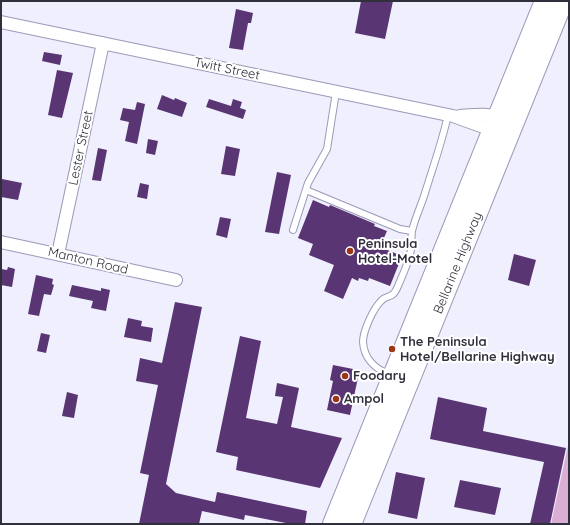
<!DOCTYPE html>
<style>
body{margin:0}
#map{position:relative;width:570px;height:525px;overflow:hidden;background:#efeffd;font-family:Quicksand,sans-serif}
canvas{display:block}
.frame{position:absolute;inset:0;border:2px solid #30303d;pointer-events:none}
</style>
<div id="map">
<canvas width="570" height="525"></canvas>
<div class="frame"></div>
</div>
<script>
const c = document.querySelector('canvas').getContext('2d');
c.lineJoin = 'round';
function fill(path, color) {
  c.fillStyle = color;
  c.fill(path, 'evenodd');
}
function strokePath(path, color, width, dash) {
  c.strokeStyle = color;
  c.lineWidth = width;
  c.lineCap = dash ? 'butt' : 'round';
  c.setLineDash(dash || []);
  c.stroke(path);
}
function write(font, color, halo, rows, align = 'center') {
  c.font = font + ' Quicksand,sans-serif';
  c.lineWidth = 4;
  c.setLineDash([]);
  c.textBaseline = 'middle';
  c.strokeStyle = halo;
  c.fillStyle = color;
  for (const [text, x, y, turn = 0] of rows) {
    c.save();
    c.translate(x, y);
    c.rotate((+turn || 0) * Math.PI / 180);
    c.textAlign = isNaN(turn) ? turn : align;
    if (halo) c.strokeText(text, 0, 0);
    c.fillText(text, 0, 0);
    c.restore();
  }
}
const green = new Path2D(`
 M569,441V524H551Z`);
const building = new Path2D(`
 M361,1H393L385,39L355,33Z
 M236,9L253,13L251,23H248L243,50L229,48Z
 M44,52L62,55L60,65L42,61Z
 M57,70L73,73L62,118L48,115Z
 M162,95L174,100L175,98L187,103L182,117L157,109Z
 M209,99L231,106L233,99L242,102L240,108L246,110L243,119L206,107Z
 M137,102L145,104L137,144L125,141L129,122L120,120L123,108L135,110Z
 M148,139L158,141L155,155L146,153Z
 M226,146L240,149L235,176L221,174Z
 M98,148L107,150L101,181L92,180Z
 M277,172L291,175L279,234L265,232Z
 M2,179L22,183L18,200L1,197Z
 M140,183L149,185L147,199L137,197Z
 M313,200L329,207L330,205L375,224L374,226L387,231L380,247L402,256L390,286L369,278L368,281L359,278L358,281L352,278L343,299L324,291L334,265L309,255L313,244L298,238Z
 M220,217L231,219L227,238L216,235Z
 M514,254L536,260L529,286L508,280Z
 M8,267L15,269L12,287L1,285V269L7,270Z
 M36,275L53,279L52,284L54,285L51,295L44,294L39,316L28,314Z
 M72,285L101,291V288L110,290L106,311L91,308L93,301L69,296Z
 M175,302L202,307L166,484L176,493L215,502L217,492L307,511L305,524H291L245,515L244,520L202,511L199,524H139L149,475L140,473L158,385L136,381L140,358L162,363Z
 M128,318L142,321L141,326L153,328L151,342L124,337Z
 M41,333L50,335L46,353L37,351Z
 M240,336L261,341L246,418L277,424L283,397L275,396L277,383L299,388L291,427L342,438L320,488L236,470L238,457L216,452Z
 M333,365L353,369L352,371L359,373L350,415L327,410L333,381L330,380Z
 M67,392L78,395L74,418L62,416Z
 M438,397L487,408L483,431L566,448L550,524H530L544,462L430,439Z
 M396,472L425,478L417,519L388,513Z
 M460,480L501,488L495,515L454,507Z`);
const service = new Path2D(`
 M306,190L400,229L412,231
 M293,230L308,183L327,149L336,92
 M390,375C376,369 364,360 363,342C363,331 373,309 381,301C388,293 392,301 398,286C402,276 410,260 411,249C412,243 411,237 412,231C415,218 421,206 425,193C433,167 442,142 448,115`);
const minor = new Path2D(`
 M1,22L453,116L492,130L498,129
 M460,116C473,115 491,112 502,120
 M1,242L176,280
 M58,254L103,43`);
const trunk = new Path2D(`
 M333,524L545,1
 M351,524L563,1`);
const markers = [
 [350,251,4,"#9d3616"],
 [392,349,4,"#9d3616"],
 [345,376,4,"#9d3616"],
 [336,399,4,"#9d3616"]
];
const streetNames = [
 ["Twitt Street",227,69,12],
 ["Lester Street",81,148,-78],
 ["Manton Road",88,261,13],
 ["Bellarine Highway",458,263,-68]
];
const poiNames = [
 ["Peninsula",358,244],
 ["Hotel-Motel",358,259],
 ["The Peninsula",400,342],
 ["Hotel/Bellarine Highway",400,357],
 ["Foodary",353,376],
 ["Ampol",344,399]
];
fill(green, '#dbafd5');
fill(building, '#593673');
strokePath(service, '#9a99b8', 8);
strokePath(minor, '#9a99b8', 14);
strokePath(trunk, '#9a99b8', 22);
strokePath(service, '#fff', 6);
strokePath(minor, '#fff', 12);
strokePath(trunk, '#fff', 20);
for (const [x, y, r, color] of markers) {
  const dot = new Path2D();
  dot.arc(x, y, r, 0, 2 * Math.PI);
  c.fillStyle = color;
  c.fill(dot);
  strokePath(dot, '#fff', 1.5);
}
write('13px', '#30303d', '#fff', streetNames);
write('bold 13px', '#30303d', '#fff', poiNames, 'left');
</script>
